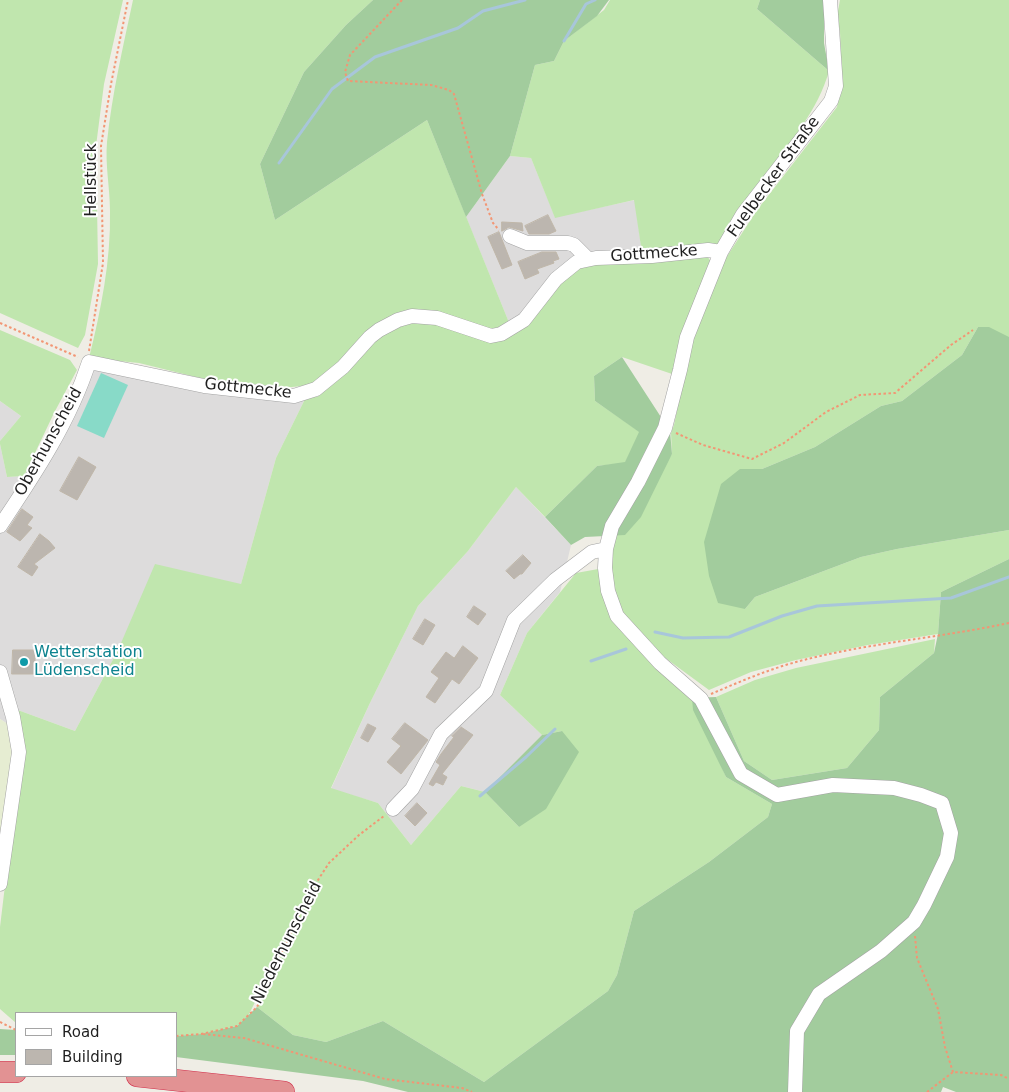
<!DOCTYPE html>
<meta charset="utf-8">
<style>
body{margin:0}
#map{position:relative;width:1009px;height:1092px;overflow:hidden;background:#efede5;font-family:"DejaVu Sans",sans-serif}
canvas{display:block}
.legend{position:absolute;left:15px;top:1012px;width:162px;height:65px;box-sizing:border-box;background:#fff;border:1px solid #a5a5a5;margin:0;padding:6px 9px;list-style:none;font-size:15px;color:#1f1f1f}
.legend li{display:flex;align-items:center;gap:10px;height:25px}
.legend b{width:25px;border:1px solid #a5a5a5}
</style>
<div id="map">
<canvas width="1009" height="1092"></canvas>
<ul class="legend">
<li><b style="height:6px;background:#fff"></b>Road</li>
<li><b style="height:14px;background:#bcb6af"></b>Building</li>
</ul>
</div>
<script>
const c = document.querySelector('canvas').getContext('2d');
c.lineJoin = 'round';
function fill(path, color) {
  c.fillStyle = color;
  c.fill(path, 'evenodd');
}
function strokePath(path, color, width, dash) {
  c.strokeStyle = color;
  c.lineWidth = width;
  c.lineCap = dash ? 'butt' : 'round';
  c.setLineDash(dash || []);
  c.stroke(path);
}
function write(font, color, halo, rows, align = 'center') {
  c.font = font + ' "DejaVu Sans",sans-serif';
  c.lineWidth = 4;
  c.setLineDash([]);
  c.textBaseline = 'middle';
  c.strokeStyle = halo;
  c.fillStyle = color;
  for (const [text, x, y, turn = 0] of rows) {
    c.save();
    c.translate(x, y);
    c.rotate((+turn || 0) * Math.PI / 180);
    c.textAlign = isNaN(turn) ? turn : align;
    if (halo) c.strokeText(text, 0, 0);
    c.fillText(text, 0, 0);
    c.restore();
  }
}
const residential = new Path2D(`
 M510,156L531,158L555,217L635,200L642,253L531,305L510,325L466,217Z
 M92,368L306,397L276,458L241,584L118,650L75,731L15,709L14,728L0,719V444L7,477L24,476L33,483Z
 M0,401L21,416L0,441Z
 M516,487L571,545L560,592L527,633L500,695L542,735L485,792L461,786L411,845L378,803L331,789L369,705L418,606L468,551Z`);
const farmland = new Path2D(`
 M0,719L14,728L15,738L0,854Z`);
const grass = new Path2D(`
 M0,0H123L104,84L96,146L98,264L85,335L78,348L0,313Z
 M133,0H373L346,25L304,72L260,164L275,220L427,120L510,325L491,330L412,312L312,385L282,388L204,379L139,363L89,358C101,310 111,260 110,211C110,188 105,165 107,142C112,94 123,47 133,0Z
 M610,0H760L757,9L829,71C818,110 791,141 768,173C753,194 739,216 725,238L717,245L642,253L634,200L555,218L531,158L510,156L535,65L554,61L564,41L604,10Z
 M840,0H1009V338L978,327L962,355L902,401L881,406L815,447L762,469H740L745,609L755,597L861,557L897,549L1009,530V559L941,592L938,634L868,645L796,660L751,672L709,690L664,657L617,616L612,617L653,666L692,698L726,777L772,804L768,817L709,862L634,911L617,975L608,991L484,1082L383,1021L326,1042L293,1035L257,1007L297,919L248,1016L237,1026L201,1034L176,1036V1013H16V1023L0,1009V927L19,769L15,709L75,731L118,650L155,564L241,584L276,458L306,397H317L347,370L373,340L399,323L427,322L495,342L547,297L577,268L589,264L706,254L711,262L675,375L622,357L594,376L595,401L640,432L625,463L597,466L545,517L516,487L468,551L418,606L369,705L331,788L378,803L411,845L461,786L485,792L519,827L562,731L542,735L500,695L527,633L576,573L604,568L607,543L672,454L671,433L674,425L692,337L724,261L757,210L837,107L842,81L840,32L836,10L838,11Z
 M0,330L70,360L77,370L54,413L24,476L7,477L0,444V441L21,416L0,401Z
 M935,639L934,653L880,697L879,730L847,768L772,780L744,761L716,697L755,680L796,668Z`);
const forest = new Path2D(`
 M373,0H609L597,16L564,41L554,61L535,65L510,156L466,217L427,120L275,220L260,164L304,72L346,25Z
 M760,0H824V43L829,71L757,9Z
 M978,327H989L1009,337V530L897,549L861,557L755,597L745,609L718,603L709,576L704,542L721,484L740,469H762L815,447L881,406L902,401L962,355Z
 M622,357L670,431L672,454L641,517L625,535L585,537L571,545L545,517L597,466L625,462L639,432L595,401L594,376Z
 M1009,559V1092H956L943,1087L941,1092H408L363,1081L176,1057V1036L201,1034L237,1026L257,1007L293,1035L326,1042L383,1021L484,1082L608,991L617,975L634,911L709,862L768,817L772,804L726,777L693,710L692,698L716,697L744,761L772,780L847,768L879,730L880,697L934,653L938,634L941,592Z
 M562,731L579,752L546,809L519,827L485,792L542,735Z
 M0,1029L16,1030V1055H0Z`);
const pitch = new Path2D(`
 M101,373L128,385L104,438L77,426Z`);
const stream = new Path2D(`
 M564,41L586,4L595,0
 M279,163L332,89L375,57L458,28L483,11L525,0
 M655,632L683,638L729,637L782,616L817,606L951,598L1009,577
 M591,661L626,649
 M480,796L526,757L555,729`);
const building = new Path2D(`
 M548,215L556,231L549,234H529L525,226Z
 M502,222L522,223L523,231L509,227L502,231Z
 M499,232L512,265L502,269L488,237Z
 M542,252H556L559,259L553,261L554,263L537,269L539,273L525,279L518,262Z
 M79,457L96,467L77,500L60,491Z
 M22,509L33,517L27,525L32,528L20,541L7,532Z
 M40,534L49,541L55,548L34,564L38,567L32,576L18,567Z
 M523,555L531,563L522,574H520L514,579L506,571Z
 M474,606L486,614L478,625L467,617Z
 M425,619L435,625L423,645L413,639Z
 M463,646L478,658L459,684L452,679L435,703L426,697L439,678L431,672L446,652L454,658Z
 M13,650H35V674H12Z
 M405,723L428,740L401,774L387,762L401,746L392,739Z
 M368,724L376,728L368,742L361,738Z
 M461,727L473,735L442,774L447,777L443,785L436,782L433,786L429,784L440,765L436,762L441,754L454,737L452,736Z
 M417,803L427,813L415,826L405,816Z`);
const path = new Path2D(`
 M402,0L350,55L345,72L348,81L431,85L449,90L454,94L482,194L493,223L499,230
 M0,323L78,357
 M89,351L103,263L101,146L111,84L128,0
 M676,433L703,445L752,459L784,443L826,412L860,395L895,393L951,345L973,330
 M711,694C739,682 767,670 796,662C866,643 939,638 1009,623
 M915,936L917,958L938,1009L945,1047L953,1072
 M0,1022L16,1030
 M203,1034L244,1038L385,1079L462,1088L472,1092
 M176,1036L201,1034L237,1026L257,1007L307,897L329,863L359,835L384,816
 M927,1092L953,1072L1001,1075L1009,1079`);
const minor = new Path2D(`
 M510,236L527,243H568L574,245L587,258
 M0,526C35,474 70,421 89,362L204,386L294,396L316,389L343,367L370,337L379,330L398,320L412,316L437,318L491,336L501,334L524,320L556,279L577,262L596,258L652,256L708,250L721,252
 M0,672L13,717L19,752L0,884
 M393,809L412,789L441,734L486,691L514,620L555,580L592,552L606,549
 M795,1092L797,1031L819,994L881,951L914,922L924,905L947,857L951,833L942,803L921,795L894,788L833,785L777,795L741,774L701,699L660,663L617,616L608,591L605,568L606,549L612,526L638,482L665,428L680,370L687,337L721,252L743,214L831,101L836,86L830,0`);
const highway = new Path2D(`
 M0,1072H16
 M137,1076L284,1092`);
const markers = [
 [24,662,5,"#0f9aa8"]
];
const streetNames = [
 ["Fuelbecker Straße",774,177,-54],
 ["Hellstück",92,180,-90],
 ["Gottmecke",654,254,-4],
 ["Gottmecke",248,389,6],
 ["Oberhunscheid",49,442,-61],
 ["Niederhunscheid",287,943,-63]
];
const cultureNames = [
 ["Wetterstation",34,653],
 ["Lüdenscheid",34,671]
];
fill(residential, '#dddcdc');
fill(farmland, '#e6edd2');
fill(grass, '#c0e6ae');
fill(forest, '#a2cc9d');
fill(pitch, '#88dac8');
strokePath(stream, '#a8c6da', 3);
fill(building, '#bcb6af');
strokePath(building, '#c0b7a9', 1);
strokePath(minor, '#a3a3a3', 15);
strokePath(highway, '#d12f4b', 22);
strokePath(path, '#f29674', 2, [2.5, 2.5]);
strokePath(minor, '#fff', 14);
strokePath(highway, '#e29293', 21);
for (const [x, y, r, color] of markers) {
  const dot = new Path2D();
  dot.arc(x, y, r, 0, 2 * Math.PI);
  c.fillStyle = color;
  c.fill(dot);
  strokePath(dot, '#fff', 2);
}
write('16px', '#1f1f1f', '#fff', streetNames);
write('16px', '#0d838f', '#fff', cultureNames, 'left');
</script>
